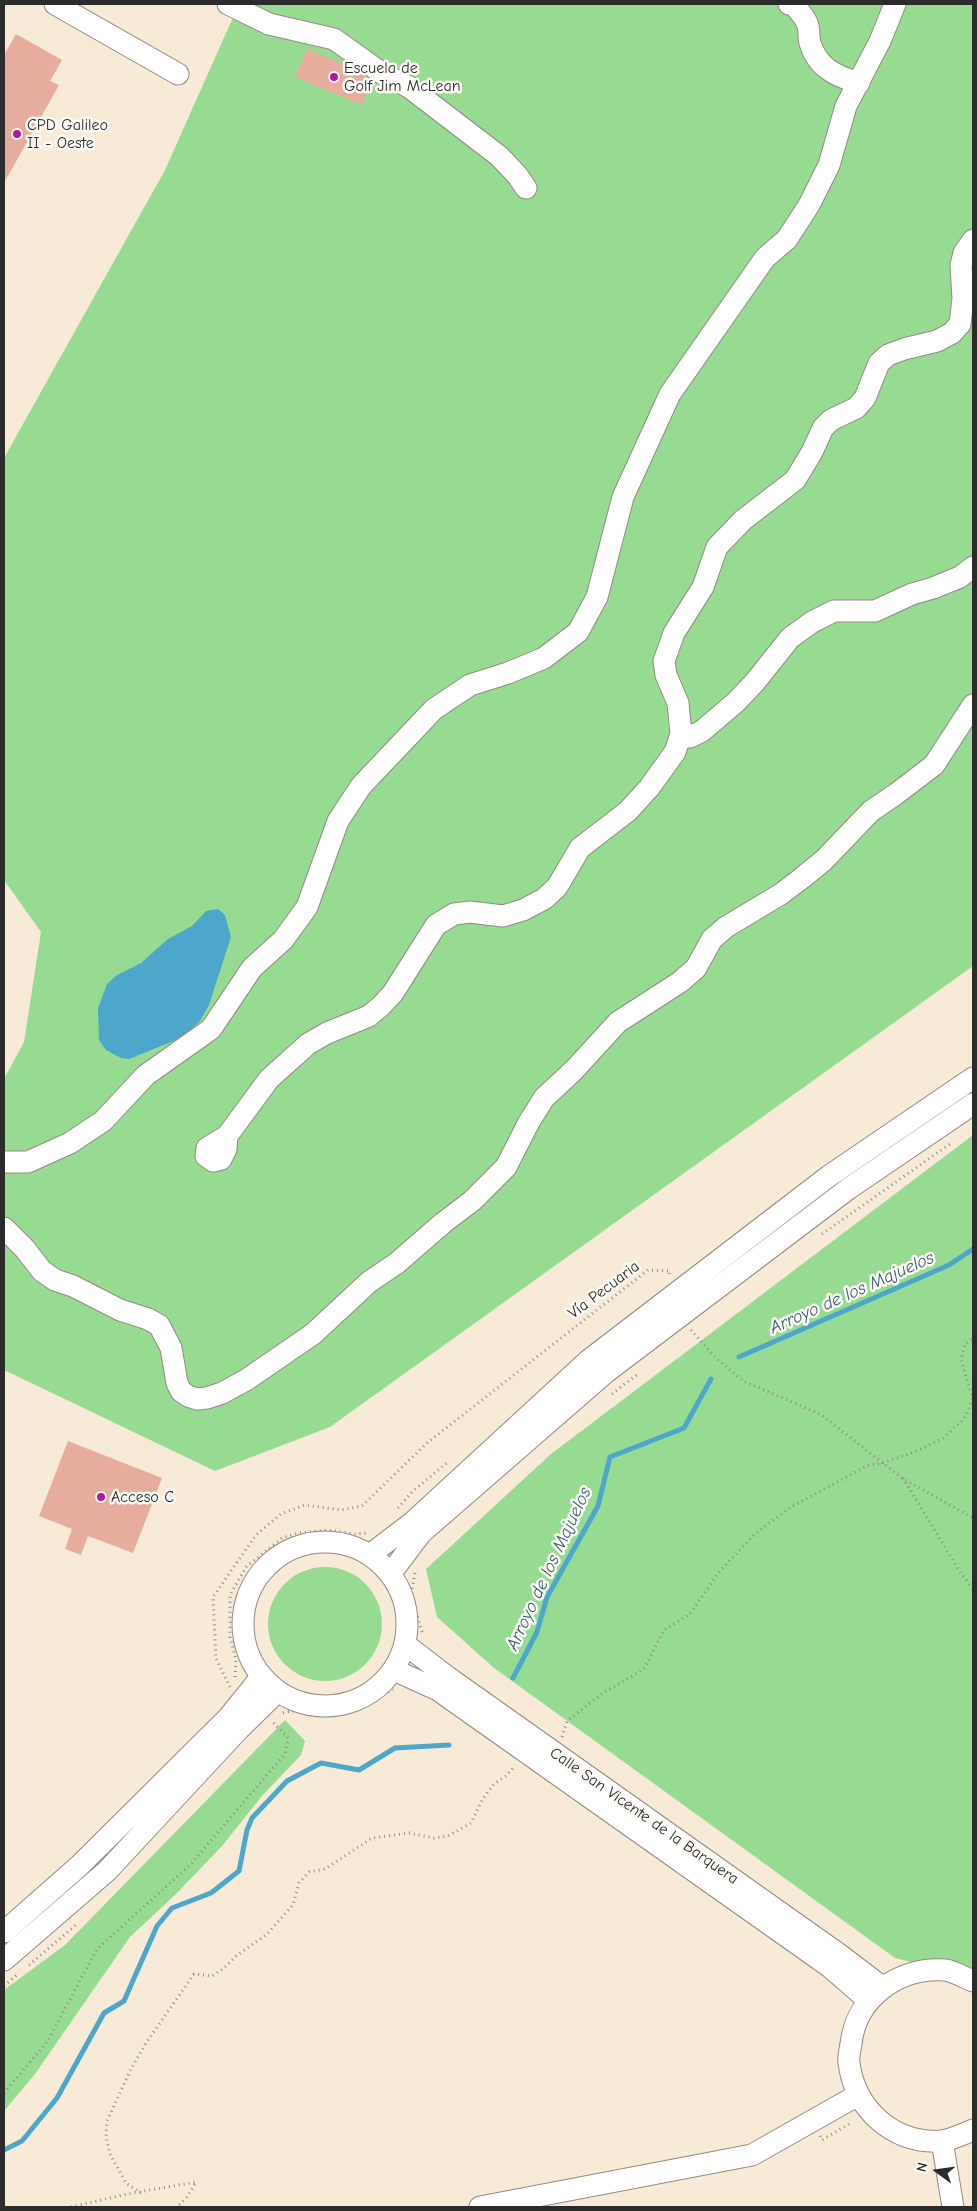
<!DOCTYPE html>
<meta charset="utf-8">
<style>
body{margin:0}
#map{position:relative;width:977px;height:2211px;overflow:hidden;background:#f7ebd8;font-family:"Comic Neue",sans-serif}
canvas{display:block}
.frame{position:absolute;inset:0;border:5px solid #2b2b2b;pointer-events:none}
.north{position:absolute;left:912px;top:2146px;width:50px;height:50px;-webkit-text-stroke:4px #fdfcf7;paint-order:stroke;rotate:284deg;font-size:14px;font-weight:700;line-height:20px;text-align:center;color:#2b2b2b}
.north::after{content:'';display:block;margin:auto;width:18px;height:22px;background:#2b2b2b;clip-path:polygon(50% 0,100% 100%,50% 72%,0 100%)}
</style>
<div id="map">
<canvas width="977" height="2211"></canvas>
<div class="frame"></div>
<div class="north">N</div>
</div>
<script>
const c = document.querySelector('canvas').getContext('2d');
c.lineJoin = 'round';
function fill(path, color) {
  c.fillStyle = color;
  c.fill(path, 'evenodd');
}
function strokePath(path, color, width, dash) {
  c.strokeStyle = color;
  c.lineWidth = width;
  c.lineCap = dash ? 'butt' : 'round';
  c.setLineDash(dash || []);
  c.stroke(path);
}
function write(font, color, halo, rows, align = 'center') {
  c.font = font + ' "Comic Neue",sans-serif';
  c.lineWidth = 5;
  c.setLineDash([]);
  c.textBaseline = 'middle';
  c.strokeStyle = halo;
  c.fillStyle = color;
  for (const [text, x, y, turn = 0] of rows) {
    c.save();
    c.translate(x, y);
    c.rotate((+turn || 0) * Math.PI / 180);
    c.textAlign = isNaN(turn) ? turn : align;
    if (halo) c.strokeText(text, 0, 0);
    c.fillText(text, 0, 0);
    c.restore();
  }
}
const green = new Path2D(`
 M239,4H973V966L330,1427L215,1471L4,1370V1079L24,1042L41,932L4,880V458L165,170Z
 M973,1135V1977L895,1958L494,1668L437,1617L426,1569L551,1454Z
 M268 1624a57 57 0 1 1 114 0a57 57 0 1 1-114 0Z
 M285,1720L305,1741L301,1755L261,1797L223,1845L176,1894L130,1937L35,2074L4,2111V1990L65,1945Z`);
const water = new Path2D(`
 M218,909L225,915L231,937L209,1005L200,1021L181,1038L129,1059L121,1058L106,1050L99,1040L98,1008L107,984L117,975L141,963L168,939L192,926L206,911Z`);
const stream = new Path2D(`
 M739,1357L949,1265L973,1249
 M513,1678L537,1632L547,1597L598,1506L610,1457L684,1428L711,1379
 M4,2150L22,2141L57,2098L104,2013L124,2001L157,1926L172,1908L211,1893L239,1871L247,1830L252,1818L287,1781L321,1763L359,1770L395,1748L449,1745`);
const building = new Path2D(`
 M16,34L62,60L50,81L59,85L4,183V55Z
 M307,49L353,68L371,81L362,105L295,77Z
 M68,1441L162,1478L133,1553L88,1536L81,1555L65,1549L72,1529L39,1516Z`);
const path = new Path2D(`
 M822,1234L950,1144
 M691,1330L715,1357L743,1381L820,1414L902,1478L973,1518
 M612,1394L638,1374
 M903,1478L960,1572L973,1589
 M398,1508L413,1491L448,1462
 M415,1573L411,1595L423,1635
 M235,1677L236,1660L230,1637V1595L246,1567L282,1538L298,1533L327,1530L355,1534L368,1533
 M230,1687L216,1659L213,1597L256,1535L281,1514L305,1505L341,1510L362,1506L427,1443L648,1270L670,1271L669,1276
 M283,1713C297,1708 307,1714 321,1714C348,1715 370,1702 393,1689
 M562,1737L567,1721L603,1693L644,1669L664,1630L690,1614L718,1573L755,1534L791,1507L867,1466L883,1463L917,1451L943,1438L964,1419L973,1399L961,1360L965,1344L973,1338
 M29,1965L76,1925
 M4,1986L17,1975
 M4,2093L47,2042L97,1949L190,1865L285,1754L288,1738L273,1722
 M820,2136L822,2140L849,2124
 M141,2193L126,2183L110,2154L106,2137L107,2121L131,2069L146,2043L194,1974L212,1976L223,1969L236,1956L266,1935L293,1905L299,1883L309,1872L325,1869L372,1838L409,1833L434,1838L448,1836L471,1823L482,1800L494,1784L506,1776L515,1766
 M71,2207L127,2194L196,2182L187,2197L177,2207`);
const minor = new Path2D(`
 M55,4L178,74
 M228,4L269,24L334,39L383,74L409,87L499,156L517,175L526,188
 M789,4H793C798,10 804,16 807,23C810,29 808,36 810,43C817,67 835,76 859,83
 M681,734L690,737L702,731L736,702L755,682L790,638L812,622L834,611H875L912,594L933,588L960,577L973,567
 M227,1136L226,1149L221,1159L213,1161L206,1156L207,1148L227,1136L269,1079L308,1044L327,1033L369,1016L381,1006L393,993L436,925L454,914L470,912L503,916L523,910L544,899L557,887L580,848L628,811L649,788L675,752L681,734L678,703L666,675L664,661L674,633L703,587L717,547L743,520L795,480L812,452L823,428L831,420L856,408L865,398L879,363L888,355L904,349L937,341L952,333L960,324L963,299L961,265L964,253L973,240
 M4,1162H28L70,1143L103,1121L146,1075L211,1029L252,968L283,940L307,907L338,821L361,786L434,709L470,685L508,673L544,658L578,632L597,597L623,497L670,394L765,258L787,239L809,205L829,165L846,106L880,41L895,4
 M4,1228L25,1249L42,1271L55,1280L73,1286L120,1310L148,1319L159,1325L171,1348L177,1383L181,1391L188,1396L197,1399L207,1398L222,1393L246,1380L313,1334L369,1282L397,1263L443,1223L472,1201L506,1167L529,1122L544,1098L574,1070L618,1022L680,982L696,968L712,939L726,927L781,894L802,878L824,860L871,811L896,794L934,765L973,705
 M243 1624a82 82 0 1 1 164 0a82 82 0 1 1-164 0Z
 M371,1554L413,1522L589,1360L829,1176L973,1078
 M391,1573L421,1533L605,1373L848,1189L973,1104
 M406,1645L449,1678L840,1955L882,1987
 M394,1670L438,1690L830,1967L868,2000
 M4,1932L79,1866L228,1718L261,1677
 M4,1960L107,1871L239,1729L277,1692
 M973,1981C965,1978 954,1971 945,1970C899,1967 856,1997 851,2044C850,2050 848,2057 849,2063C855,2109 893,2144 941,2141C951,2140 963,2134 973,2130
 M942,2141L953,2207
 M480,2207L752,2155L858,2095`);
const markers = [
 [334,77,5,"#b5179e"],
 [17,134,5,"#b5179e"],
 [101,1497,5,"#b5179e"]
];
const poiNames = [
 ["Escuela de",344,68],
 ["Golf Jim McLean",344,86],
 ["CPD Galileo",27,125],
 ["II - Oeste",27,143],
 ["Acceso C",111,1497]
];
const streetNames = [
 ["Vía Pecuaria",604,1290,-37],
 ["Calle San Vicente de la Barquera",644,1816,35]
];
const waterNames = [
 ["Arroyo de los Majuelos",852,1293,-24],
 ["Arroyo de los Majuelos",549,1569,-65]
];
fill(green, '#97db93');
fill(water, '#4ca7ca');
strokePath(stream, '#4ca7ca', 5);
fill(building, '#e6ad9e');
strokePath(minor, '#918b82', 23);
strokePath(path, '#918b82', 3, [1, 4]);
strokePath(minor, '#fff', 21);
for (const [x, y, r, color] of markers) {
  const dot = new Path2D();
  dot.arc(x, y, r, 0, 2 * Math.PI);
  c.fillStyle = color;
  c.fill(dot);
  strokePath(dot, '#fdfcf7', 2);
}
write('16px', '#2b2b2b', '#fdfcf7', poiNames, 'left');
write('16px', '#2b2b2b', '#fdfcf7', streetNames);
write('italic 18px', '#385d6b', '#fdfcf7', waterNames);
</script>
